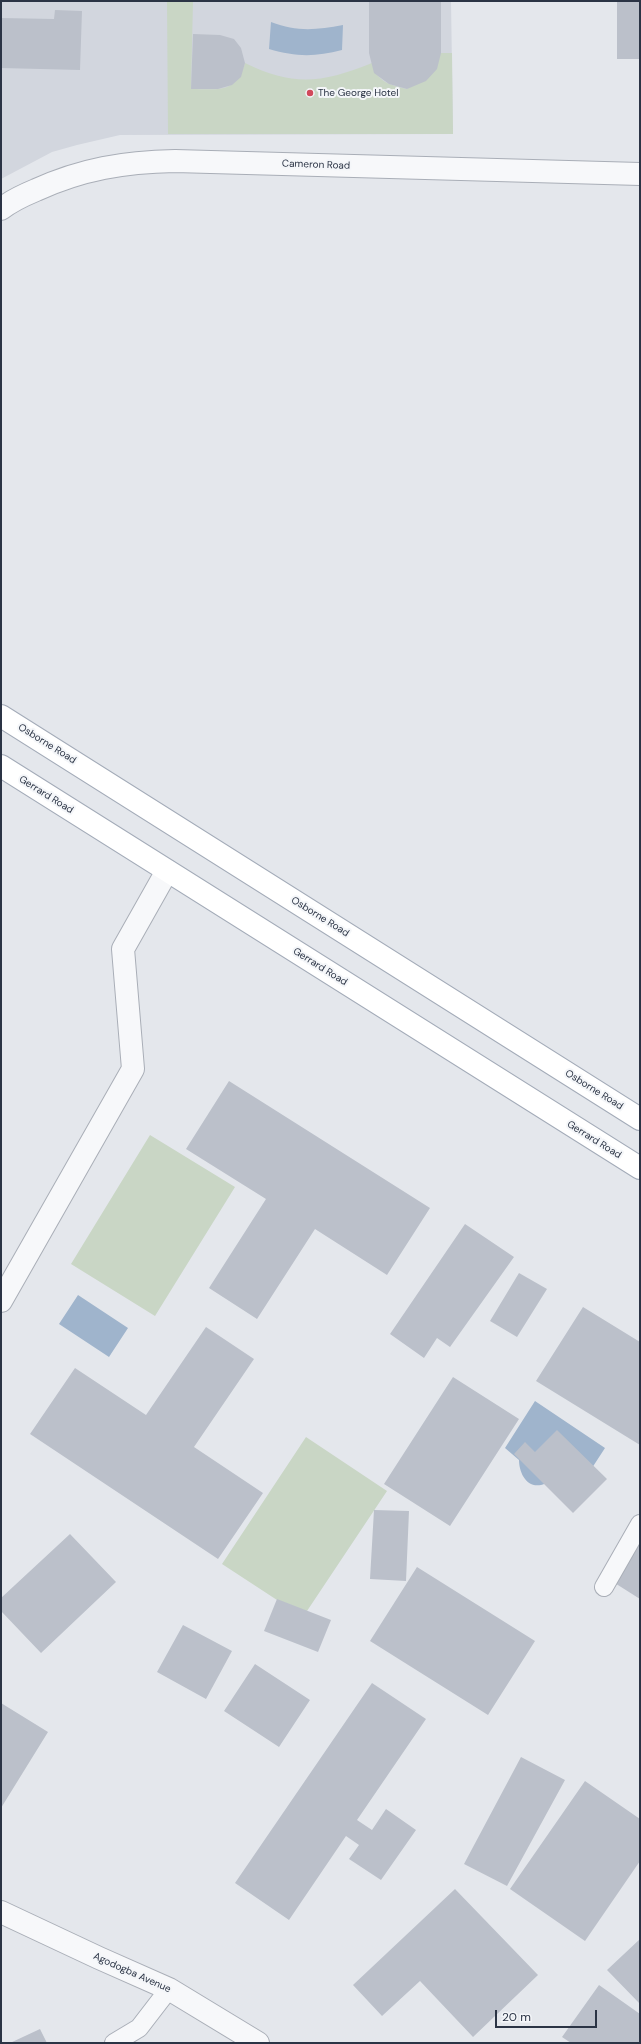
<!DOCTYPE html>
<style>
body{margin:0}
#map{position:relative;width:641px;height:2044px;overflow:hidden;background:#e4e7ec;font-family:"DM Sans",sans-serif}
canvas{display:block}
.frame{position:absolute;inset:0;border:2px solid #2b3445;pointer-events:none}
.scale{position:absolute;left:495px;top:2010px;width:102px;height:18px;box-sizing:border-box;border:2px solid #2b3445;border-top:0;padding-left:5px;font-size:12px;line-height:14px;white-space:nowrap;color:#2b3445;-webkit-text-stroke:3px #f4f6f9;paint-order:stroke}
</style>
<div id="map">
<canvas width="641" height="2044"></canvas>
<div class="frame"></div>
<div class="scale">20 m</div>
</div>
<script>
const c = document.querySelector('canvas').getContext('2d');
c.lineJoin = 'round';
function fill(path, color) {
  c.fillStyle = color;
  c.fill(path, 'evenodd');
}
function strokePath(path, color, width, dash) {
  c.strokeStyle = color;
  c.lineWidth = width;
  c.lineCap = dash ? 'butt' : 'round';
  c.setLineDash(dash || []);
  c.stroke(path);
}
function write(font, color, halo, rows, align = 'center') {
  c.font = font + ' "DM Sans",sans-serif';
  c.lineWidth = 4;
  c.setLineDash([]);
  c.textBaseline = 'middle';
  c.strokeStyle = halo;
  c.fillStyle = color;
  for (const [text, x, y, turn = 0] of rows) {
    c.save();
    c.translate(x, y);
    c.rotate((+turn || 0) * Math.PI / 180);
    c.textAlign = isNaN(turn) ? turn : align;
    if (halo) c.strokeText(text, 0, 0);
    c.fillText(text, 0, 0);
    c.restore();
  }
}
const built = new Path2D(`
 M1,1H451L453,134L120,135L77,145L52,152L1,179Z`);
const green = new Path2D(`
 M167,1H193L191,89C218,89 236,94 245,63C294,87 322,83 372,63C377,82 390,85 407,89L441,53H452L453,134H168Z
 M150,1135L235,1187L155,1316L71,1264Z
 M306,1437L387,1491L303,1617L222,1564Z`);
const water = new Path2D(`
 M271,22C297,32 316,30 343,25L342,50C315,57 296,57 269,49Z
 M78,1295L128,1328L109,1357L59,1324Z
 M535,1401L605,1448L577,1491L555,1477C551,1480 546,1484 541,1485C526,1488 519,1472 519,1460L505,1448Z`);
const building = new Path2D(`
 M369,1H441V53L437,69L426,81L407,89L389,84L374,73L369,53Z
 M617,1H640V59H617Z
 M55,10L82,11L80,70L1,68V18L54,19Z
 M193,34L220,35L234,39L241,48L245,63L241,77L232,85L218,89H191Z
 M229,1081L430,1208L387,1275L315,1229L257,1319L209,1288L266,1199L186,1149Z
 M465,1224L514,1257L450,1347L437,1338L424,1358L390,1334Z
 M519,1273L547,1289L517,1337L490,1321Z
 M583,1307L640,1342V1445L536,1381Z
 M206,1327L254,1359L194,1447L263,1493L218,1559L30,1434L75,1368L146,1415Z
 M453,1377L519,1419L450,1526L384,1484Z
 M557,1430L607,1479L573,1513L514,1454L525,1442L535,1452Z
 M374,1510L409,1511L406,1581L370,1579Z
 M70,1534L116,1582L41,1653L1,1611V1598Z
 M640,1535V1599L610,1580Z
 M417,1567L535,1641L488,1715L370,1641Z
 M277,1599L331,1620L318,1652L264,1631Z
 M183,1625L232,1651L206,1699L157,1672Z
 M255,1664L310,1700L279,1747L224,1711Z
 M372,1683L426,1719L357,1820L372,1830L386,1809L416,1830L381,1880L349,1859L359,1845L346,1836L289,1920L235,1883Z
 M1,1703L48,1732L1,1808Z
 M521,1757L565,1780L507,1886L464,1864Z
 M585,1781L640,1819V1861L585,1941L510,1889Z
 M455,1889L538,1975L473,2037L420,1981L382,2016L353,1985Z
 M640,1939V2004L607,1970Z
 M599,1985L640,2014V2043H571L562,2037Z
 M40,2029L47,2043H10Z`);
const service = new Path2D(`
 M604,1587L640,1524
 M114,2043L139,2028L169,1989`);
const minor = new Path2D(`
 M1,209C11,201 24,195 36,190C82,169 124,162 175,161L640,174
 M1,1301L133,1069L123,949L167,871
 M1,1912L99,1958L169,1989L258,2043`);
const primary = new Path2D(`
 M1,716L640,1119
 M1,766L640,1168`);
const markers = [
 [310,93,4,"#d1495b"]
];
const poiNames = [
 ["The George Hotel",318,93]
];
const streetNames = [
 ["Cameron Road",316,165,2],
 ["Osborne Road",47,744,32],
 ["Gerrard Road",46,795,32],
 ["Osborne Road",320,917,32],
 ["Gerrard Road",320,967,32],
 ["Osborne Road",594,1090,32],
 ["Gerrard Road",594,1140,32],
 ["Agodogba Avenue",132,1973,24]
];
fill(built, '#d2d6de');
fill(green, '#c9d6c5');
fill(water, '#9fb4cc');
fill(building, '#bbc0ca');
strokePath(service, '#a9aeb7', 20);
strokePath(minor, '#a9aeb7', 24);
strokePath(primary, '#a3abb8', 24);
strokePath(service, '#f7f8fa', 18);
strokePath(minor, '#f7f8fa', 22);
strokePath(primary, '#fff', 22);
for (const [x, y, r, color] of markers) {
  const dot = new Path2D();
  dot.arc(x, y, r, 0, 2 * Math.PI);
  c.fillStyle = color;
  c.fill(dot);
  strokePath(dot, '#f4f6f9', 1.5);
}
write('10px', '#2b3445', '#f4f6f9', poiNames, 'left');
write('10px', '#2b3445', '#f4f6f9', streetNames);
</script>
